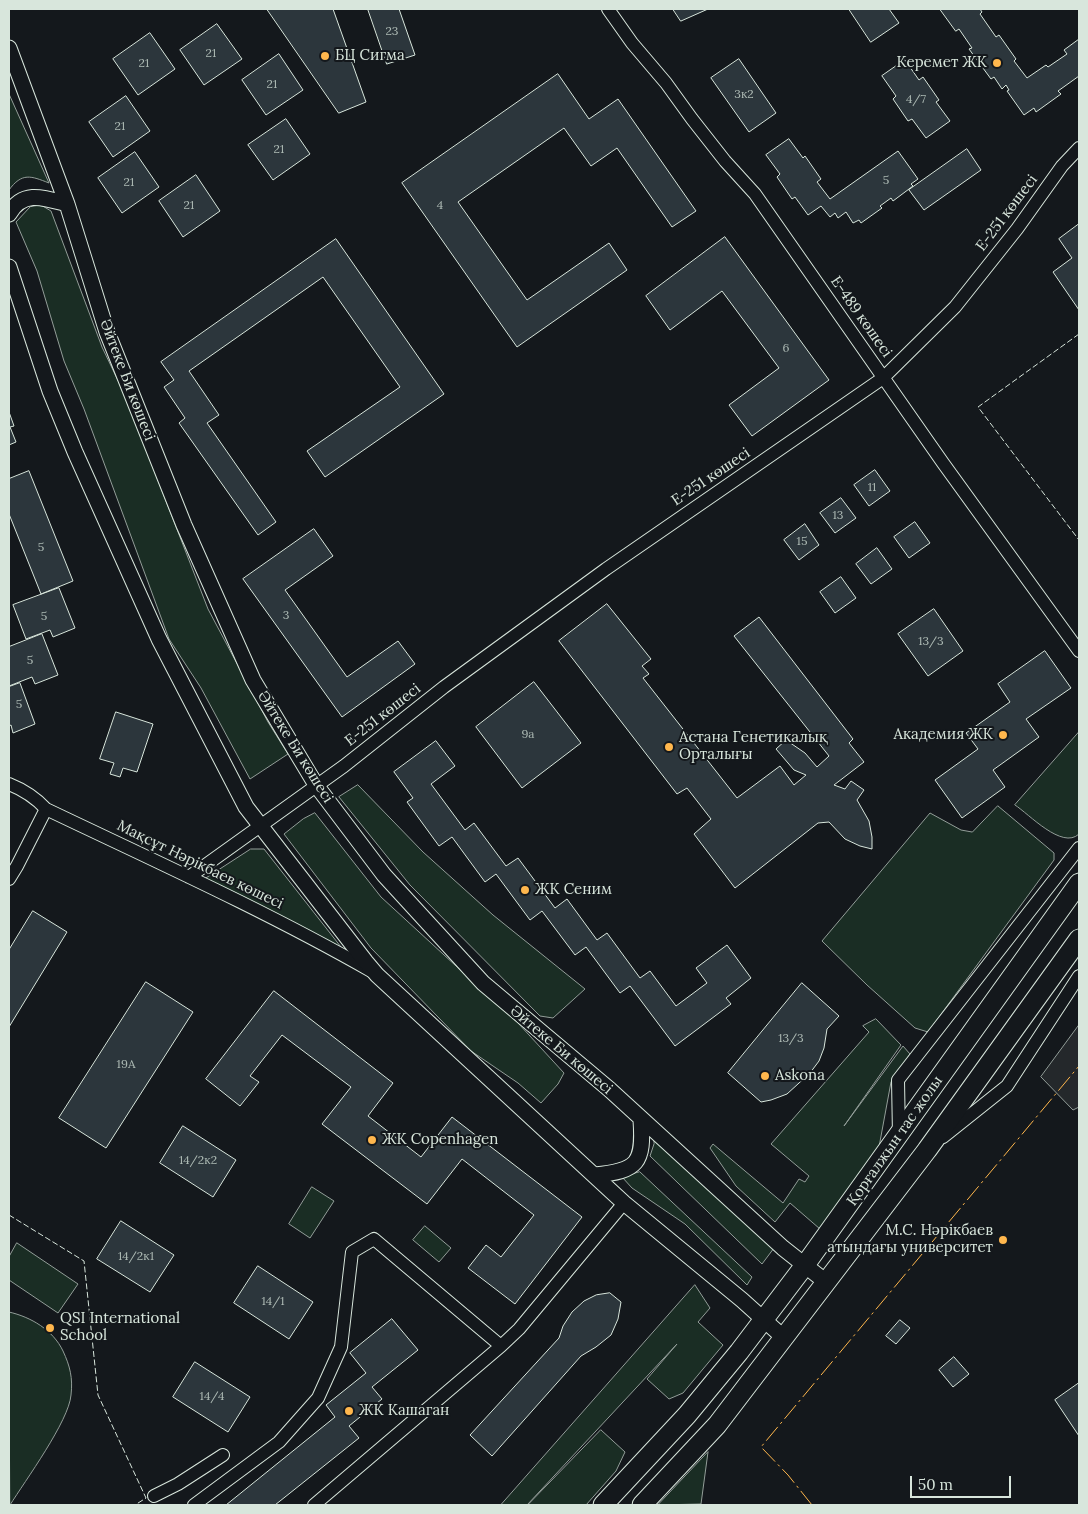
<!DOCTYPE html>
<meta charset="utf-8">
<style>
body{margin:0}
#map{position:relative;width:1088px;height:1514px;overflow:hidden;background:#14181c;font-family:Lora,serif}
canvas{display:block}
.frame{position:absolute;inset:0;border:10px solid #d8e6dc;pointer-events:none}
.scale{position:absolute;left:910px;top:1476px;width:101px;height:22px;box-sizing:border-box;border:2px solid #d8e6dc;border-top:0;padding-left:6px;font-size:15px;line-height:18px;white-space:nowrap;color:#d8e6dc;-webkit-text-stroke:4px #14181c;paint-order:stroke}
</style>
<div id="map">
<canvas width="1088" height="1514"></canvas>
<div class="frame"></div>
<div class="scale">50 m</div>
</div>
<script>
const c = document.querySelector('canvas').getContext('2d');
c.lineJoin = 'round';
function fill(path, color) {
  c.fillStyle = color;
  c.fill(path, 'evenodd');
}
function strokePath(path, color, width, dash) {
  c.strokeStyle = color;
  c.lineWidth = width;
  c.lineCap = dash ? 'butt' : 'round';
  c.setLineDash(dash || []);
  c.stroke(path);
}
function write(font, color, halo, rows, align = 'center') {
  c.font = font + ' Lora,serif';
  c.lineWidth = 4;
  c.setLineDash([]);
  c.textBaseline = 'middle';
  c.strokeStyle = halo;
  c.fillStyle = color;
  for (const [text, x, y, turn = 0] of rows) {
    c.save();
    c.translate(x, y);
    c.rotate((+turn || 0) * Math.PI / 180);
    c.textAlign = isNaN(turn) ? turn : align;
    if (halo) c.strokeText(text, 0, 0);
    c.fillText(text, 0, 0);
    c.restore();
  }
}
const green = new Path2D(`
 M9,94L49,183C31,176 22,172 9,190Z
 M41,205L51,211L102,347L124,393L208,609L268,722L288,754L250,779L201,688L169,639L84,409L64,361L37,271L16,222L30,207Z
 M1079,732V834C1062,850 1029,814 1015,805Z
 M358,785L423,852L493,915L585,989L553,1018L540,1016L410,885L339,797Z
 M998,806L1054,853V860L928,1032L915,1028L867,985L822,941L930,813L961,830L972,832Z
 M315,813L381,897L518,1023L564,1073L558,1084L541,1103L518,1083L471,1051L371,948L284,834L303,819Z
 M251,849H264L341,947L322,939L205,879Z
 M876,1019L901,1045L844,1126L903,1046L910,1054L891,1082L879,1147L820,1229L790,1203L775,1222L736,1186L710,1148L713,1144L783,1203L799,1179L805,1182L809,1176L771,1144L869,1032L863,1026Z
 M654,1138L774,1248L762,1264L650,1156L654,1144Z
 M640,1172L752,1277L747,1285L685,1224L632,1188L622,1177Z
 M312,1187L334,1201L310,1238L289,1224Z
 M425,1226L451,1248L439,1262L413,1240Z
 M17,1243L78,1284L58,1313L9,1280V1257Z
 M695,1285L710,1308L698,1322L723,1345L683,1393L669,1399L647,1379L677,1344L527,1505H501Z
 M9,1312C31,1317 53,1330 63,1351C70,1366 73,1378 71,1395C69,1421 25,1481 10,1505Z
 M601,1430L625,1452L616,1471L586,1505H528Z
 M708,1452L701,1504L658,1505Z`);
const parking = new Path2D(`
 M1079,1025V1107L1073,1110L1041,1077Z`);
const building = new Path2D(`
 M267,9H333L366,102L339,113Z
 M368,9H399L415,55L387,64Z
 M673,9H708L681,21Z
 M849,9H889L899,23L871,42Z
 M940,9H980L982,12L980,14L996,37L999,35L1016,59L1014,61L1027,78L1046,65L1048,67L1067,54L1064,50L1079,39V76L1058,91L1061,94L1036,112L1034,108L1024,115L1007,91L1009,90L1006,85L1002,89L994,77L991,79L969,49L972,48L959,29L956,31Z
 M217,24L242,59L204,85L180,50Z
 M150,33L175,69L138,95L113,59Z
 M279,54L303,90L266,115L242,80Z
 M739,59L776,113L749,132L711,78Z
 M905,60L919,80L923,77L939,100L936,102L950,121L926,138L912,119L908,121L893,99L896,96L882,76Z
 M558,74L589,119L618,99L696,211L672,227L617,148L591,166L564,128L458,202L527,300L609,243L627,270L517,347L402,183Z
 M126,96L150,131L113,157L89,122Z
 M286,119L310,154L273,180L248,145Z
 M789,139L803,158L805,156L821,179L817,182L830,199L898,151L918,179L911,184L913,186L893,201L891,198L880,206L882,208L861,223L859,220L853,223L846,212L838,218L835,213L830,217L821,206L808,215L795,197L792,199L777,177L780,174L766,155Z
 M967,149L981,170L924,210L909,190Z
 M135,152L159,187L122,213L98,178Z
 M196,175L220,211L183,237L159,201Z
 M1079,224V310L1053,272L1072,258L1059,239Z
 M725,237L829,380L752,436L729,405L779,368L722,291L670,330L646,296Z
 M336,239L444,394L325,477L307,451L400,387L323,277L189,371L219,415L207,423L276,522L258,535L179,423L185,418L164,387L174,380L161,362Z
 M9,412L14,426L10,427L16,442L9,445Z
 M875,470L890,491L869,506L854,485Z
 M29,471L73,581L41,594L9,514V479Z
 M841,498L856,518L835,533L820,513Z
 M915,522L930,543L909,558L894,537Z
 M805,524L819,545L799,560L784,540Z
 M314,529L333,556L285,590L347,677L398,641L415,664L342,717L243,579Z
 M877,548L892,569L871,584L856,564Z
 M841,577L856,598L835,613L820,592Z
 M59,588L75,628L53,637L50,630L26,639L13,605Z
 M607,604L651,659L642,666L649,674L643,678L737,798L780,766L794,785L806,775L794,770L776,749L786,740L805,753L817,767L829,756L734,636L759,617L853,739L849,743L864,762L834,785L845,789L851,781L864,790L857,800L869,821L872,837V849L860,846L845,839L829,822L818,823L735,888L694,834L711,819L687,788L677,794L559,641Z
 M934,609L963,651L928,676L898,634Z
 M42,634L58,675L35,684L32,677L9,686V647Z
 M1045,651L1071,688L1026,719L1039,737L993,770L1005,787L962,818L935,780L978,749L966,733L1010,702L998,684Z
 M534,682L581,743L522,788L476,727Z
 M20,683L35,724L13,733L11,725L9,726V687Z
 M116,712L153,724L137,772L123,768L120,777L110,774L114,763L100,759Z
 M436,741L455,766L431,784L465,830L474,823L506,866L518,858L555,908L567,899L597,940L607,933L640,978L650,971L676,1006L707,983L696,968L727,945L751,978L726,998L731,1004L675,1046L630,986L620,993L586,947L575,955L542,911L530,920L496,874L485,882L452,837L439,846L407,802L413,798L394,772Z
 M33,911L67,932L9,1027V950Z
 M146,982L193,1012L106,1148L59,1118Z
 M802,983L839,1016L827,1029L824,1048L819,1061L810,1073L787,1094L771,1100L761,1102L728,1073Z
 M274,991L393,1083L368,1116L421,1157L452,1117L582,1217L515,1304L468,1268L486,1245L501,1257L534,1215L462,1159L427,1204L322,1124L351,1087L282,1035L250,1076L259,1082L240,1106L206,1079Z
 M183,1126L236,1160L213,1197L160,1163Z
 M121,1221L174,1255L150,1292L97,1259Z
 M258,1266L313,1302L289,1339L234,1303Z
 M610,1293L621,1302L618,1319L611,1335L596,1347L581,1356L492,1456L470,1435L559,1338L563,1326L572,1312L584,1301L596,1295Z
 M392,1319L418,1350L372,1387L382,1399L349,1426L359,1438L275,1505H226L335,1417L326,1405L366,1373L350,1353Z
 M900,1320L910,1328L896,1344L886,1336Z
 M954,1357L969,1374L953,1387L939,1370Z
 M195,1362L250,1397L228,1432L173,1397Z
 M1079,1383V1436L1055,1400Z`);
const minor = new Path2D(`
 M608,9L632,43L666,83L692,119L725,161L755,194L943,463L1079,651
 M9,784C24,790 35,797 46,809C155,861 266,911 371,971
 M189,877L344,766L444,687L606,569L883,378L955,307L1017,229L1062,166L1079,148
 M9,879L17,866L46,809
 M899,1136L898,1080L1079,848
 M943,1137L1007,1086L1079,976
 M154,1496L178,1484L223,1455
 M194,1505L279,1442L318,1398L341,1347L352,1252L374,1239L501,1346
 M314,1505L501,1346L519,1329L624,1203`);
const tertiary = new Path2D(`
 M9,48L67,204L107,332L184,525L253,680L316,785L384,875L483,983L609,1089L783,1248L826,1282
 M9,214C23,189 45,198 67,204
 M9,267L50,391L75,452L159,639L246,807L366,962L377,975L624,1203L742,1300L783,1337
 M595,1175C638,1171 644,1163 641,1120`);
const primary = new Path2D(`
 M603,1505L687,1415L739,1352L805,1265L1079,883
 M642,1505L717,1425L927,1150L1079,939`);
const fence = new Path2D(`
 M1079,334L978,407L1079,540
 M9,1215L84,1261L98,1395L146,1498L135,1505`);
const power = new Path2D(`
 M812,1505L788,1475L761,1447L1079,1066`);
const markers = [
 [325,56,5,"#ffb74d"],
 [997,63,5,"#ffb74d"],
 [1003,735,5,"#ffb74d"],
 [669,747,5,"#ffb74d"],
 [525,890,5,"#ffb74d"],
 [765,1076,5,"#ffb74d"],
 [372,1140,5,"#ffb74d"],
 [1003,1240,5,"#ffb74d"],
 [50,1328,5,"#ffb74d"],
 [349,1411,5,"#ffb74d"]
];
const numberNames = [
 ["23",392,32],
 ["21",211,54],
 ["21",144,64],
 ["21",272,85],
 ["3к2",744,95],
 ["4/7",916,100],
 ["21",120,127],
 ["21",279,150],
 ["5",886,181],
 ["21",129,183],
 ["21",189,206],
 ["4",440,206],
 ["6",786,349],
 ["11",872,488],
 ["13",838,516],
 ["15",802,542],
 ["5",41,548],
 ["3",286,616],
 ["5",44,617],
 ["13/3",931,642],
 ["5",30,661],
 ["5",19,705],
 ["9а",528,735],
 ["13/3",791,1039],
 ["19А",126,1065],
 ["14/2к2",198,1161],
 ["14/2к1",136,1257],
 ["14/1",273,1302],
 ["14/4",212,1397]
];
const poiNames = [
 ["БЦ Сигма",335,56],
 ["Керемет ЖК",987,63,"right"],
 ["Академия ЖК",993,735,"right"],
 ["Астана Генетикалық",679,738],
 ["Орталығы",679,755],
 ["ЖК Сеним",535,890],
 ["Askona",775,1076],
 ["ЖК Copenhagen",382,1140],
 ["М.С. Нәрікбаев",993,1231,"right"],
 ["атындағы университет",993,1248,"right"],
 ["QSI International",60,1319],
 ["School",60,1336],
 ["ЖК Кашаган",359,1411]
];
const streetNames = [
 ["Е-251 көшесі",1007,213,-53],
 ["Е-489 көшесі",861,317,55],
 ["Әйтеке Би көшесі",127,380,69],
 ["Е-251 көшесі",711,477,-34],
 ["Е-251 көшесі",383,715,-38],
 ["Әйтеке Би көшесі",295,747,58],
 ["Мақсұт Нәрікбаев көшесі",200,865,26],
 ["Әйтеке Би көшесі",561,1050,40],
 ["Қорғалжын тас жолы",895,1141,-55]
];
fill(green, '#1a2d24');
strokePath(green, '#939e99', 1);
fill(parking, '#24282b');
strokePath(parking, '#939e99', 1);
fill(building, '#2c363c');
strokePath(building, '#d8e6dc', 1);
strokePath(minor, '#d8e6dc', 14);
strokePath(tertiary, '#d8e6dc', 17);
strokePath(primary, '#d8e6dc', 21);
strokePath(minor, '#14181c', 12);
strokePath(tertiary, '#14181c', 15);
strokePath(primary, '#14181c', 19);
strokePath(fence, '#d8e6dc', 1, [6, 2.5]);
strokePath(power, '#ffb74d', 1, [18, 4, 2.5, 4]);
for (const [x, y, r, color] of markers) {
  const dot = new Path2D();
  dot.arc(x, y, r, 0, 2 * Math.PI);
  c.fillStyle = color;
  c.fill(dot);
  strokePath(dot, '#14181c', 2);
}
write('12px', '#adbab4', null, numberNames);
write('15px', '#d8e6dc', '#14181c', poiNames, 'left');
write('15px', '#d8e6dc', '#14181c', streetNames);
</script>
